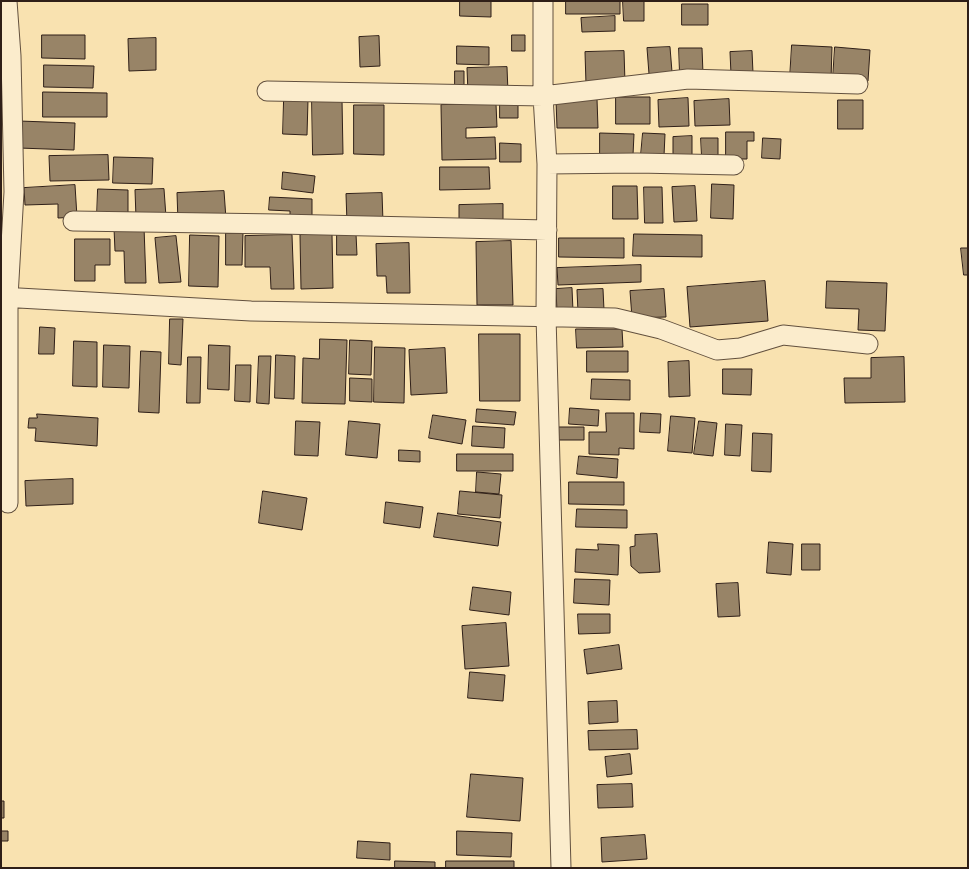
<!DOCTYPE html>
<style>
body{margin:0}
#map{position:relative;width:969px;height:869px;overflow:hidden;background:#f9e2b0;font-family:"IM FELL Double Pica",serif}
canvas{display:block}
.frame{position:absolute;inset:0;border:2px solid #2f1f18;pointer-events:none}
</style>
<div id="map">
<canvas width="969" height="869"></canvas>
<div class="frame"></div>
</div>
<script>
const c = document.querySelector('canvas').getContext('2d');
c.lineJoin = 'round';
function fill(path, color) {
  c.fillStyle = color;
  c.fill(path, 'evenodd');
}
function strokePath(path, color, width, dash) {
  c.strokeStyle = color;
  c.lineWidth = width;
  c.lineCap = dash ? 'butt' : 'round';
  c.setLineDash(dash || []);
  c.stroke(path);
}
const building = new Path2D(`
 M460,1H491V17L460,16Z
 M566,1H620V14H566Z
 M623,1H644V21H624Z
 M682,4H708V25H682Z
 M615,16V31L582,32L581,18Z
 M42,35H85V59L42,58Z
 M512,35H525V51H512Z
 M379,36L380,66L360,67L359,37Z
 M156,38V70L129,71L128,39Z
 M792,45L832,47L831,80L790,78Z
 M457,46L489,47V65L457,64Z
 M670,47L672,72L649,74L647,48Z
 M835,47L870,50L868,81L833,79Z
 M679,48H702L703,74H680Z
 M624,51L625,83L586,84L585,52Z
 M752,51L753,73L731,74L730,52Z
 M44,65L94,66L93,88L44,87Z
 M507,67L508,92L468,93L467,68Z
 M455,71H464V90L455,89Z
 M43,92L107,93V117H43Z
 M616,97H650V124H616Z
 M688,98L689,126L659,127L658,100Z
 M597,99L598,128H557L556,100Z
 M729,99L730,125L695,126L694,101Z
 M284,100H308L307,135L283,134Z
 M312,100H342L343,154L313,155Z
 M838,100H863V129H838Z
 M496,104L497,127L466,128V138L495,137L496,159L442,160L441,105Z
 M500,104H518V118H500Z
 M354,105H384V155L354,154Z
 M19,121L75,123L74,150L19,148Z
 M726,132H754V141H747V159H726Z
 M600,133L634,134L633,155L600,154Z
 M643,133L665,134L664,156L641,155Z
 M692,136V157H673V137Z
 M701,138H718V156L702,157Z
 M763,138L781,139L780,159L762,158Z
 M500,143L521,144V162H500Z
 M108,155L109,180L50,181L49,156Z
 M114,157L153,158L152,184L113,183Z
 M440,167H489L490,189L440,190Z
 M283,172L315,176L313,193L282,189Z
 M712,184L734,185L733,219L711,218Z
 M75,185L77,217L58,218V204L25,205L24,188Z
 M613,186H637L638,219H613Z
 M695,186L697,221L674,222L672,187Z
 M644,187H662L663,223H645Z
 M98,189L128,190V217L97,216Z
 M164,189L166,217L136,218L135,190Z
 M224,191L226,219L178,222L177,193Z
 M382,193L383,222L347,223L346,194Z
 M270,197L312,199V220H290V211L269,210Z
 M503,204V224L459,225V205Z
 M144,227L146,283H125L124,251H115L114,228Z
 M226,233H243L242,265H226Z
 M332,234L333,288L301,289L300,235Z
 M337,234H356L357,255H337Z
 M634,234L702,235V257L633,256Z
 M190,235L219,236L218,287L189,286Z
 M292,235L294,289H271L270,267H245V236Z
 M176,236L181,282L159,283L155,238Z
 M559,238H624V258L559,257Z
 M75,239H110V265H95V281H75Z
 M511,241L513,305H477L476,242Z
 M409,243L410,293H387L386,276H377L376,244Z
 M961,248H968V275H964Z
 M641,265V282L558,285L557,268Z
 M765,281L768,321L690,327L687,287Z
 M827,281L887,283L885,331L858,330L859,309L826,308Z
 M572,288L573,311L557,312L556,289Z
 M603,289L604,310L578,312L577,290Z
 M664,289L666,317L632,318L630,291Z
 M170,319H183L181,365L169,364Z
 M40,327L55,328L54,354H39Z
 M576,329H622L623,347L577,348Z
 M479,334H520V401H480Z
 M320,339L347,340L345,404L302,403L303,358L319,359Z
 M350,340L372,341L371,375L349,374Z
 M74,341L97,342V387L73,386Z
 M104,345L130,346L129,388L103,387Z
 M209,345L230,346L229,390L208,389Z
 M375,347L405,348L404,403L374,402Z
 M445,348L447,393L411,395L409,350Z
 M141,351L161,352L159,413L139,412Z
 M587,351H628V372H587Z
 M276,355L295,356L294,399L275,398Z
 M259,356H271L269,404L257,403Z
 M188,357H201L200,403H187Z
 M904,357L905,402L845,403L844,378H871V358Z
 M689,361L690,396L669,397L668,362Z
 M236,365H251L250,402L235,401Z
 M723,369H752L751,395L723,394Z
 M350,378L372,379V402L350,401Z
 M592,379L630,380V400L591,399Z
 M570,408L599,410L598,426L569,424Z
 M477,409L516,412L514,425L476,422Z
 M606,413H634V449L619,448V455L589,454V432H606Z
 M641,413L661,414L660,433L640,432Z
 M37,414L98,418L97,446L35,441L36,428H28L29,418H37Z
 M433,415L466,420L462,444L429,438Z
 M671,416L695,418L692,453L668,451Z
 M296,421L320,422L318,456L295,455Z
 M349,421L380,424L377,458L346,455Z
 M699,421L717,423L713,456L694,454Z
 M726,424L742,425L740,456L725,455Z
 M473,426L505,428L504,448L472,446Z
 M559,427H584V440H559Z
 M753,433L772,434L771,472L752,471Z
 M399,450L420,451V462L399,461Z
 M457,454H513V471H457Z
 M579,456L618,459L617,478L577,474Z
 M477,472L501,474L499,494L476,492Z
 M73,479V504L26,506L25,481Z
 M569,482H624V505L569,504Z
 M263,491L307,498L302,530L259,523Z
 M460,491L502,495L500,518L458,514Z
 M386,502L423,507L420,528L384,523Z
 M577,509L627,510V528L576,527Z
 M438,513L501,522L498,546L434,537Z
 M657,534L660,572L639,573L631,566L630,547L635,546V535Z
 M769,542L793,544L791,575L767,573Z
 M598,544L619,545L618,575L575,572L576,549L598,550Z
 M802,544H820V570H802Z
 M575,579L610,580L609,605L574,603Z
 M738,583L740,616L718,617L716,584Z
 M473,587L511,592L509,615L470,610Z
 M578,614H610V633L579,634Z
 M506,623L509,666L465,669L462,626Z
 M619,645L622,669L587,674L584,650Z
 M470,672L505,675L503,701L468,698Z
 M617,701L618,722L589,724L588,702Z
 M637,730L638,749L589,750L588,731Z
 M630,754L632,774L607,777L605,757Z
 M471,774L523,778L520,821L467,817Z
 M632,784L633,807L598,808L597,785Z
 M1,801H4V818H1Z
 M1,831H8V841H1Z
 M457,831L512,833L511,857L457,855Z
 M645,835L647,859L602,862L601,838Z
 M358,841L390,843V860L357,858Z
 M395,861L435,862V868H395Z
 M446,861H514V868H446Z`);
const minor = new Path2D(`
 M7,1L11,56L14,192L8,297V503
 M543,1V96L547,164L546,316L561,868
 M267,91L543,96L688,79L858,84
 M547,164L637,163L734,165
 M73,221L279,224L547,230
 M1,297L251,311L615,318L661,329L717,350L740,348L783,335L868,344`);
fill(building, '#988467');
strokePath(building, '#2f1f18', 1);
strokePath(minor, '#62503e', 21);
strokePath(minor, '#fbeccc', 19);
</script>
